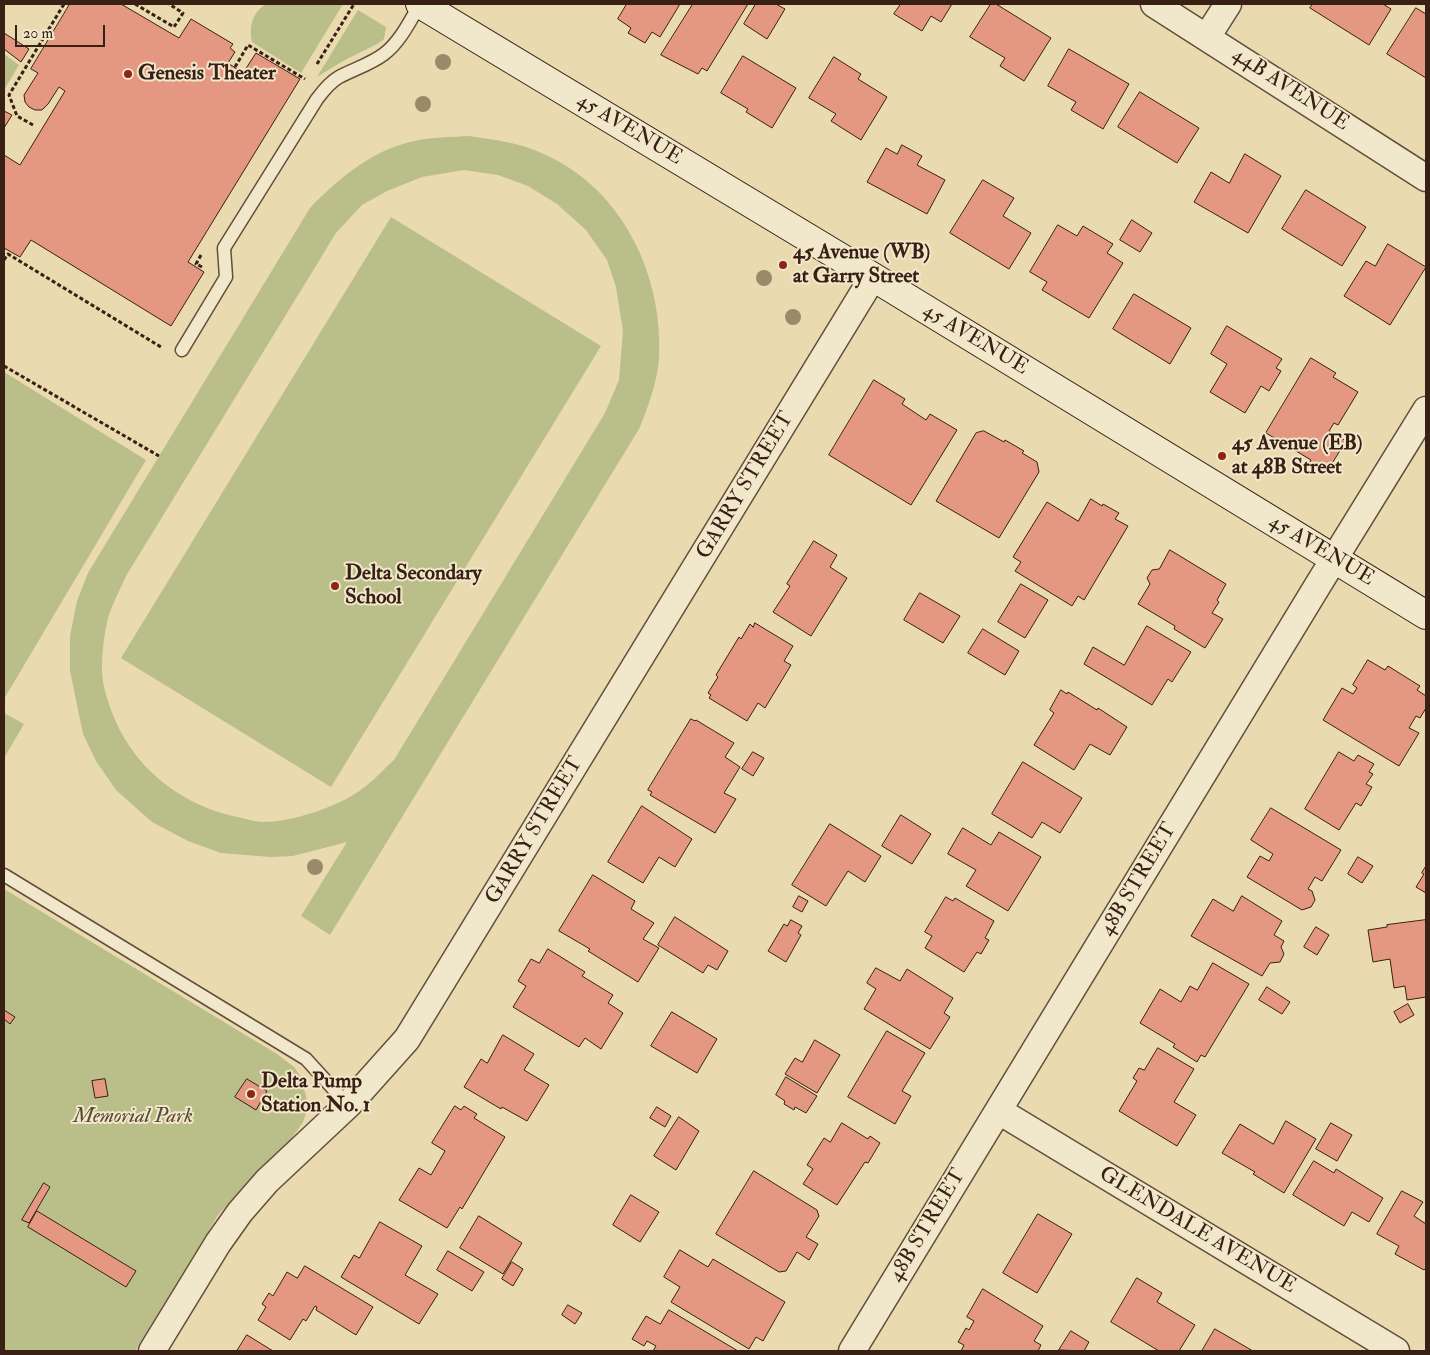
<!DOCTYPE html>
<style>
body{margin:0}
#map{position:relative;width:1430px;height:1355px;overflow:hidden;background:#e9daaf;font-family:"IM FELL Double Pica",serif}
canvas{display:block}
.frame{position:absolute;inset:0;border:5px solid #382014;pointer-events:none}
.scale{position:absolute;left:15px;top:25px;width:90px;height:22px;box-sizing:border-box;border:2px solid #382014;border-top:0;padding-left:6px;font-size:15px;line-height:18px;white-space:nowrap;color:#382014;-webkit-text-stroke:4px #f1e7cb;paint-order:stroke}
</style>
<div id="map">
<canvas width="1430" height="1355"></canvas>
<div class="frame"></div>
<div class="scale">20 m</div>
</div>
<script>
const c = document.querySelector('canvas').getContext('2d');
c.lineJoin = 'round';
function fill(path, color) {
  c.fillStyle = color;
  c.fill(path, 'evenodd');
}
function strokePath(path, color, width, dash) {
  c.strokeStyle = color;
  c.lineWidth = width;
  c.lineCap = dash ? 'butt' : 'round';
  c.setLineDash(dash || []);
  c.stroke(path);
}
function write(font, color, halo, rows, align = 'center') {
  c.font = font + ' "IM FELL Double Pica",serif';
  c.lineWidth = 4;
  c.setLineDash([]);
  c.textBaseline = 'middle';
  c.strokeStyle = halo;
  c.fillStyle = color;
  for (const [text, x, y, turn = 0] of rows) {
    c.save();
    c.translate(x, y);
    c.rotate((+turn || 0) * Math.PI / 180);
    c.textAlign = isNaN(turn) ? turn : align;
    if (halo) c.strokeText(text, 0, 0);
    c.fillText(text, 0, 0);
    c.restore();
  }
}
const green = new Path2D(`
 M266,4H343L301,73L252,42C249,26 252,13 266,4Z
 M358,10L386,27L384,39L377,44L343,61L317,77Z
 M4,54L19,65L4,90Z
 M469,136C496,140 522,143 546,155C623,190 664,277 659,359C657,383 648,407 639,429L330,935L301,916L347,842L293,856L271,857L221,853L188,841L152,822L116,790L96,761L83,734L70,671V636L77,601L88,573L310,208C341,176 375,148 419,140C436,137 453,137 469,136ZM464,170L498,175L528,186L557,204L586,230L607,260L616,287L623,331L619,380L605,413L394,760C385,768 376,778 366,786C343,805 294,822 264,822C257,822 249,820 242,818C181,807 130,766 110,707C106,695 102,683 102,670C102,653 104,634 108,618C112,604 120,590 126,576L336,233L362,205L387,191L422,177Z
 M391,217L601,346L331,787L121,658Z
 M4,372L146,460L4,699Z
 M4,713L24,724L4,758Z
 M4,889L277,1054L294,1067L301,1077L307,1100L306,1113L303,1122L292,1138L250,1179L218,1215L135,1351H4Z`);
const building = new Path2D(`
 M70,4H121L179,38L191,19L233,44L230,48L235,52L228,63L243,73L256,53L300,79L188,262L204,272L171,326L31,240L20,257L4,248V155L20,165L65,91L59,87L48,104L42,110H35L29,107L25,102L24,95L38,73L31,69Z
 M627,4H680L660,37L652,32L645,43L628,33L631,28L618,19Z
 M693,4H748L707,71L702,68L698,74L661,55Z
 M756,4H776L785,9L767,39L744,24Z
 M901,4H952L941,22L931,16L922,31L894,14Z
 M991,4H996L1051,38L1024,81L1000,66L1005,58L970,37Z
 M1313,4H1383L1391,9L1369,45L1310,8Z
 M1416,8L1426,14V78L1387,54Z
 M4,33L29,49L21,62L4,49Z
 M1069,49L1129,84L1103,129L1071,110L1076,102L1048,86Z
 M743,56L796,88L772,128L746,112L748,109L721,93Z
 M834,57L861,74L858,79L887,97L861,140L831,121L836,114L809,98Z
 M1140,92L1199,128L1177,163L1118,127Z
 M4,111L12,115L4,128Z
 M902,145L922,156L917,165L945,180L927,214L867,182L886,148L897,154Z
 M1245,154L1281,176L1248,233L1194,202L1211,172L1229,183Z
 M983,180L1014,198L1003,216L1031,233L1009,269L950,233Z
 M1306,190L1366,227L1342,266L1282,229Z
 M1132,220L1152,233L1140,252L1120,240Z
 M1058,225L1077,236L1083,226L1113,244L1107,253L1123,263L1089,318L1042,290L1047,282L1030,272Z
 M1388,244L1426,267L1390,325L1344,296L1366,261L1375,266Z
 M1134,294L1191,328L1170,364L1113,329Z
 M1227,326L1282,359L1276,368L1281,371L1269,391L1261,386L1245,413L1210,392L1227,364L1211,354Z
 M1311,358L1336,373L1333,377L1358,392L1338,425L1334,423L1329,431L1346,441L1326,473L1309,463L1311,460L1266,433Z
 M874,380L905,399L902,404L926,420L930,414L957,430L911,505L829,455Z
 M984,431L1004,442L1005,440L1024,451L1022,453L1037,462L1039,472L999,538L936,501L976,433Z
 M1091,499L1102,506L1103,504L1119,513L1115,519L1128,526L1084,600L1078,596L1072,606L1015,571L1021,562L1013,557L1047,502L1078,521Z
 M814,541L837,555L830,567L847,578L811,636L773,612L790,586L787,584Z
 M1170,550L1226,584L1217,600L1219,602L1212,613L1223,619L1205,648L1174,629L1175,626L1138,604L1150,584L1147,578L1152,570L1159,569Z
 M1021,584L1048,600L1025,638L998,622Z
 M920,593L960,616L943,643L904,620Z
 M755,623L793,646L784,661L791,665L765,708L758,703L747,721L709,698L711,695L708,693L718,677L716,675L739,637L741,639L750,624L753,627Z
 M1147,626L1191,652L1172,682L1168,679L1152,705L1084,664L1093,647L1124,665Z
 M983,629L1019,651L1005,675L968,653Z
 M1368,660L1385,670L1388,666L1420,686L1417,690L1426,696V708L1420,718L1416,716L1409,728L1419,733L1399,766L1323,720L1342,688L1353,694L1357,688L1353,685Z
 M1061,690L1067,694L1068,692L1097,710L1098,708L1127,727L1110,755L1090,744L1074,770L1034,745L1054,713L1050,710Z
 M691,719L695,721L696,720L734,743L725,757L740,767L724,793L736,799L715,833L650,795L652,792L648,790Z
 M753,752L764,758L753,776L742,769Z
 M1339,752L1354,761L1358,755L1374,764L1369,772L1373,774L1366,784L1372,787L1361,806L1356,803L1339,830L1305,809Z
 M1023,762L1082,798L1060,833L1042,822L1032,838L992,814Z
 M642,806L692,839L675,867L659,857L643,883L608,862Z
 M1271,808L1341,850L1322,881L1315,877L1308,889L1312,891L1315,900L1311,907L1302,910L1247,877L1260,856L1269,861L1273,854L1251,840Z
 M901,815L931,834L912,864L882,846Z
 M830,824L881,856L865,882L848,871L826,906L792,885Z
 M963,828L991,845L999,832L1041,857L1008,911L966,886L976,870L948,854Z
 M1358,857L1373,866L1362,883L1348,874Z
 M1426,866V893L1416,887L1424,874L1422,873Z
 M593,875L635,901L631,909L654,923L643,939L659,948L638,982L588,951L590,949L559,931Z
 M799,896L808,901L802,912L793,907Z
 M1242,896L1282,921L1274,935L1284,941L1281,947L1284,954L1280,962L1270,963L1262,976L1191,936L1213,899L1233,911Z
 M946,897L953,901L955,898L994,921L985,938L989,940L981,954L977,952L964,972L925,948L932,936L925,932Z
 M675,917L728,951L717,970L708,965L703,973L658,945Z
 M791,920L802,926L798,933L801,935L786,962L768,951L784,924L787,926Z
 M1426,920V997L1407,1000L1405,986L1394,988L1390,959L1373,962L1368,930L1387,927V925Z
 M1316,927L1329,935L1317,955L1304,947Z
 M548,949L585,972L582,976L613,995L608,1003L623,1013L601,1049L585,1038L579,1047L513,1007L526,986L518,981L531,959L539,963Z
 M1213,963L1249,984L1205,1057L1201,1055L1197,1062L1173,1047L1175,1044L1140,1023L1160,989L1181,1002L1190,986L1197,990Z
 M876,968L900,981L907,969L953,998L944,1013L950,1017L930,1049L864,1009L876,989L867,983Z
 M1267,987L1290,1002L1282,1014L1259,1000Z
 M1408,1004L1414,1015L1400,1023L1394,1012Z
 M4,1010L15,1017L10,1024L4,1019Z
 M672,1012L717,1039L697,1073L651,1046Z
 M887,1031L925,1053L902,1091L911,1096L895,1124L848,1097Z
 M503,1035L534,1054L524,1070L549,1085L527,1121L502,1107L501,1109L464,1087L481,1059L487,1063Z
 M815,1040L840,1055L817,1093L785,1074L795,1058L802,1062Z
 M1158,1048L1194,1069L1174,1102L1196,1115L1177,1146L1119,1111L1137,1081L1133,1078L1139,1068L1144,1070Z
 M786,1077L817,1096L806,1113L795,1107L794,1110L784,1104L785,1101L776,1095Z
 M105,1079L108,1096L95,1098L92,1081Z
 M247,1079L267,1091L256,1110L235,1097Z
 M455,1106L461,1110L464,1106L477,1114L474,1118L505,1137L462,1209L460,1207L447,1228L399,1200L419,1168L431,1175L445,1151L432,1143Z
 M657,1107L671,1116L665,1127L650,1118Z
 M679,1117L699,1131L676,1170L654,1156Z
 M1286,1121L1316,1139L1284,1193L1253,1174L1255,1172L1222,1153L1240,1124L1273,1144Z
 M842,1123L868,1139L870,1136L880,1143L868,1163L865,1162L837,1205L803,1184L813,1169L807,1165L824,1138L830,1142Z
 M1331,1123L1352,1135L1337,1161L1316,1149Z
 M1314,1161L1334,1173L1336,1169L1383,1198L1369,1222L1352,1212L1344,1226L1293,1195Z
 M754,1171L817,1210L819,1216L806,1237L818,1244L809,1260L797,1252L786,1271L779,1272L716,1234Z
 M44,1183L50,1187L29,1223L22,1220Z
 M1402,1191L1423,1202L1414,1216L1426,1224V1268L1424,1270L1395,1254L1399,1246L1377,1234Z
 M631,1195L659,1212L640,1242L613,1225Z
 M37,1211L136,1271L126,1287L28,1227Z
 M1038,1214L1072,1234L1037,1293L1003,1273Z
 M479,1216L522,1243L503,1274L460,1248Z
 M380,1222L422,1246L405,1275L438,1294L419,1324L341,1277L354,1255L359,1258Z
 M680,1250L708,1267L713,1259L785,1302L763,1341L756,1337L749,1349L671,1302L680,1287L664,1277Z
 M448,1251L484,1272L472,1291L437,1270Z
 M512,1262L523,1269L513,1286L502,1279Z
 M305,1266L373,1307L356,1335L316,1310L317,1307L315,1306L306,1321L303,1319L290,1340L258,1320L266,1307L262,1304L269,1293L273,1296L287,1272L297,1278Z
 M1137,1278L1162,1293L1157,1302L1195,1325L1179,1351H1159L1111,1322Z
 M983,1289L1043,1326L1034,1341L1041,1345L1038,1351H961L964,1345L958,1342L966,1328L969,1330L974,1321L967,1317Z
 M568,1305L582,1313L575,1324L562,1315Z
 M669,1310L738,1351H653L656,1346L647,1341L644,1346L632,1339L646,1316L660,1324Z
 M1215,1329L1253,1351H1202Z
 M1071,1331L1089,1342L1084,1351L1059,1350Z
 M247,1335L273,1351H237Z`);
const path = new Path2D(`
 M135,4L174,27L183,13L169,4
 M317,64L354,4
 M235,67L248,45L305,79
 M33,125L17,116L9,95L64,4
 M201,255L196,264L204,268
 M4,260L8,254L161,347
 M4,366L159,456`);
const lane = new Path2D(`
 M182,350L226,277L224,248L317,99C323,91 330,82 339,77C354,69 371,64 384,54C400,42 410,21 420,4
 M4,875L306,1059L348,1105`);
const street = new Path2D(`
 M1154,4L1426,178
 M1207,37L1228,4
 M999,1111L1396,1351
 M152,1351L218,1243L240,1212L267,1181L348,1105L407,1039L873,277
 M852,1351L1318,585L1426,410`);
const secondary = new Path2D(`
 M420,4L873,277L1426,615`);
const trees = [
 [443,62],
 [423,104],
 [764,278],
 [793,317],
 [315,867]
];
const markers = [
 [128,74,5,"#8f2418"],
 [783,265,5,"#8f2418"],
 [1222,456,5,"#8f2418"],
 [335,586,5,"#8f2418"],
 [251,1094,5,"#8f2418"]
];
const poiNames = [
 ["Genesis Theater",138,74],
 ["45 Avenue (WB)",793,253],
 ["at Garry Street",793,277],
 ["45 Avenue (EB)",1232,444],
 ["at 48B Street",1232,468],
 ["Delta Secondary",345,574],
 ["School",345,598],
 ["Delta Pump",261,1082],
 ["Station No. 1",261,1106]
];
const streetNames = [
 ["44B AVENUE",1290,90,33],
 ["45 AVENUE",629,130,31],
 ["45 AVENUE",975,340,31],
 ["GARRY STREET",746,486,-59],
 ["45 AVENUE",1321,551,31],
 ["GARRY STREET",535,831,-59],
 ["48B STREET",1139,880,-59],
 ["48B STREET",928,1226,-59],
 ["GLENDALE AVENUE",1197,1231,31]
];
const parkNames = [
 ["Memorial Park",133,1117]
];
fill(green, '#babe88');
fill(building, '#e49882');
strokePath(building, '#382014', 1);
strokePath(lane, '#644e3b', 15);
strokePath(street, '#644e3b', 29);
strokePath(secondary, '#382014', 30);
strokePath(path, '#382014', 3, [4, 2.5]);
strokePath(lane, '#f1e7cb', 12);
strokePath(street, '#f1e7cb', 26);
strokePath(secondary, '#f1e7cb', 28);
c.fillStyle = '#998a6a';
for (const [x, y] of trees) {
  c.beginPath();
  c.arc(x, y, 8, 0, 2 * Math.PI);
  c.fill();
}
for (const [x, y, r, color] of markers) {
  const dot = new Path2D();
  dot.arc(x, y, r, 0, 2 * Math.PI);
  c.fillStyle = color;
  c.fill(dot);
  strokePath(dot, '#f1e7cb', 2);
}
write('bold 21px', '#382014', '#f1e7cb', poiNames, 'left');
write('21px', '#382014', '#f1e7cb', streetNames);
write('italic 21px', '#584831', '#f1e7cb', parkNames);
</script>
